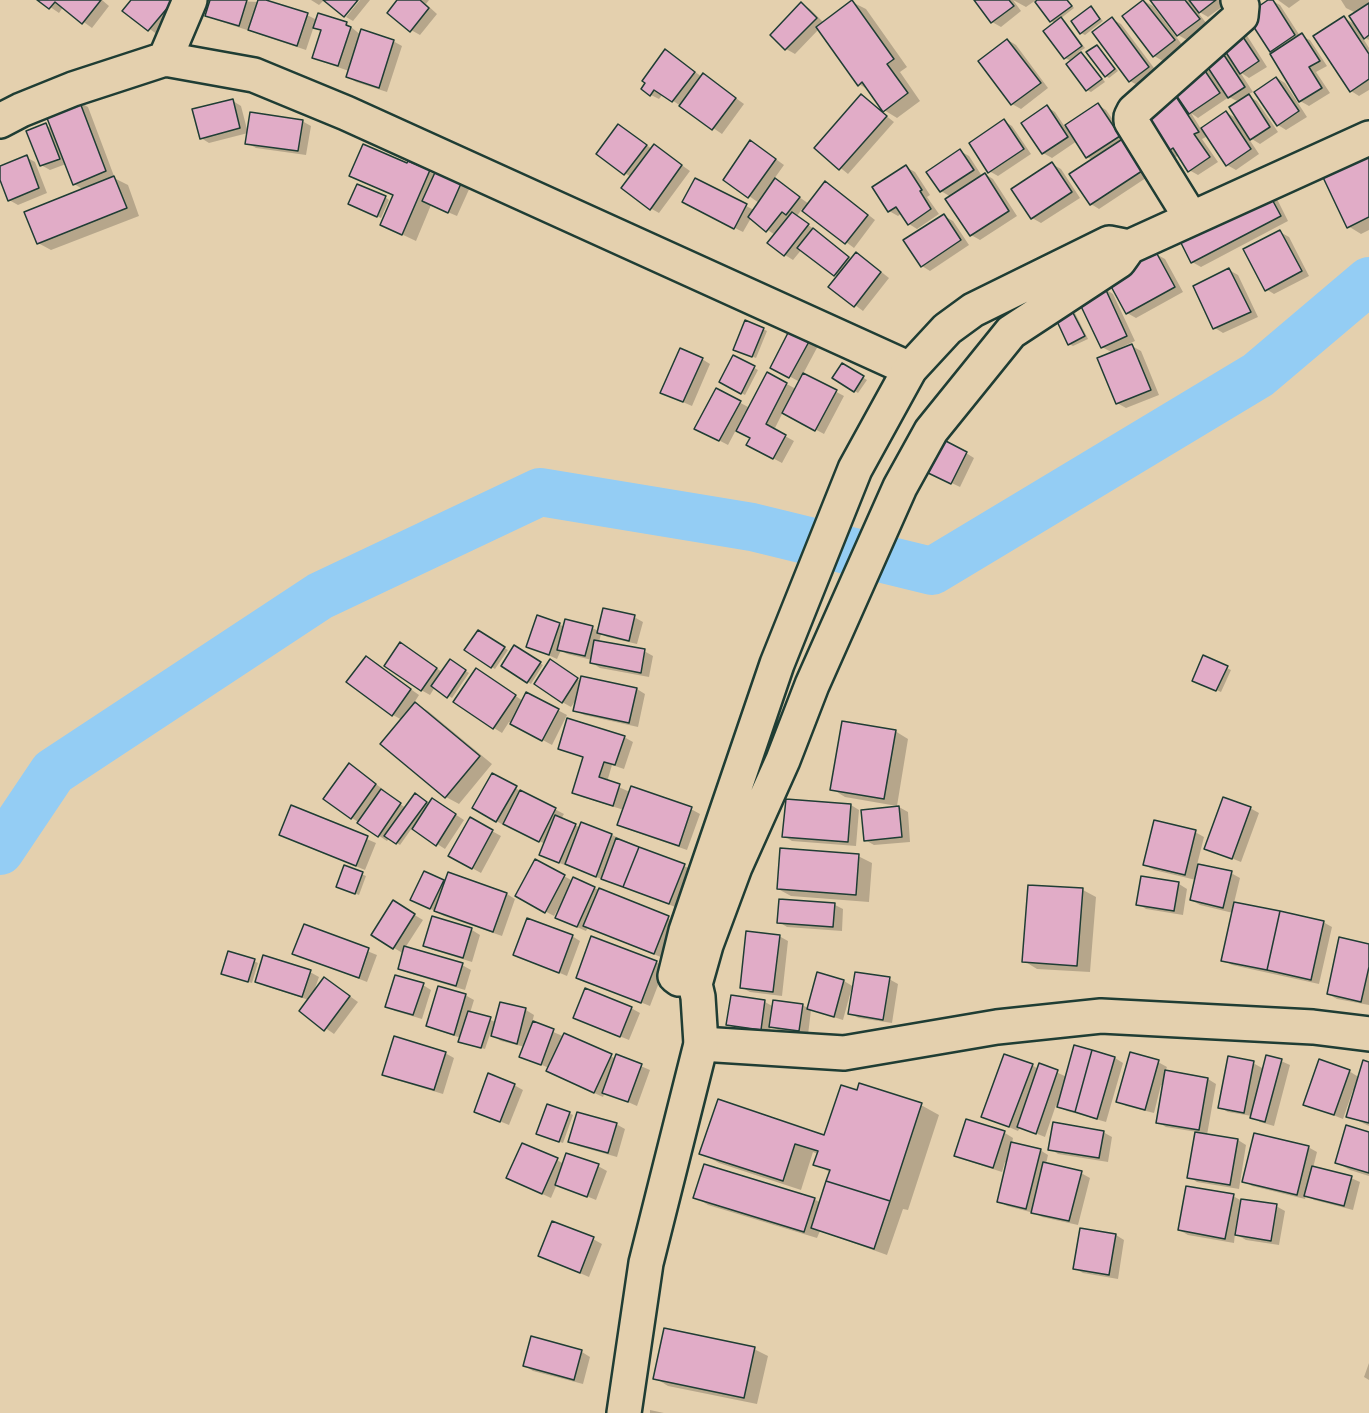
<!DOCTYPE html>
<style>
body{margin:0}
canvas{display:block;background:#e4d0ae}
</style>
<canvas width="1369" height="1413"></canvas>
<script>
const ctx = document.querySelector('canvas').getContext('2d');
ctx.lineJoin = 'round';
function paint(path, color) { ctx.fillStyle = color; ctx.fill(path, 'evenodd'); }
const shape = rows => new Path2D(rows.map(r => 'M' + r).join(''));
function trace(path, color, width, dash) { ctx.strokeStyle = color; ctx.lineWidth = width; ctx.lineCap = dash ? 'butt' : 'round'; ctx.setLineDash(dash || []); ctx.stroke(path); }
paint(shape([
 [40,0,102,0,109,6,92,28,63,7,59,13],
 [133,0,175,0,158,35,124,10],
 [212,0,259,2,261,0,307,15,317,20,346,23,361,35,393,41,402,46,387,92,356,82,348,77,349,71,323,62,314,57,322,31,314,26,306,50,258,34,248,28,247,30,216,20,207,15],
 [311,0,324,0,319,5],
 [360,0,370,0,353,21,346,17],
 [399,0,429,0,426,4,437,14,420,35,411,30],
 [975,0,1013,0,1021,11,1001,27,992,22],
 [1013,0,1068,0,1074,8,1060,19,1065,21,1085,48,1079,52,1085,56,1105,82,1091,92,1087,90,1071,61,1065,58,1056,23,1051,21,1036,0,1026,7],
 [1152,0,1229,0,1230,1,1208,17,1196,10,1207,24,1187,40,1178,35],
 [1271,0,1280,5,1300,36,1310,40,1327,66,1316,72,1330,93,1309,106,1300,101,1272,54,1275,53,1271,51],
 [1278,0,1300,0,1289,8],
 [1341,0,1369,0,1369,40,1361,35,1369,48,1369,90,1359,96,1351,91,1344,18,1356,25,1356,13,1346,8],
 [1144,1,1153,6,1183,46,1163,61,1154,56,1124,16],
 [852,2,866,9,907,67,900,72,920,101,897,118,884,110,870,91,859,84,819,29,795,54,786,49,772,35,802,4,810,9,824,23],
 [1091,8,1103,21,1085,35,1081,33],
 [1112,19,1121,24,1157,72,1139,86,1130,81],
 [1237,29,1246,34,1267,67,1249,78,1240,72,1253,92,1247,95,1257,101,1278,132,1260,144,1247,136,1259,154,1236,170,1227,165,1208,136,1202,139,1218,162,1198,175,1189,170,1179,155,1168,162,1173,94,1180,98,1202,67,1215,74,1218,48,1228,53],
 [1229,97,1239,102,1239,120,1226,112,1201,129,1191,113,1198,118],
 [1008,40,1016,45,1048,88,1021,109,1012,104],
 [1097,46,1118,71,1109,78,1106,76],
 [674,56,702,77,711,80,744,104,722,134,663,94,659,99,651,95,647,83],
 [1277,78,1285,83,1307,117,1286,130,1278,125],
 [861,96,894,122,848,174,816,148],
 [233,101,241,106,248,133,209,143,201,138],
 [79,102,88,107,114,176,112,177,128,185,139,216,51,250,38,243,84,190,74,184,66,164,50,170,41,165,46,125,52,129],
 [1098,105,1106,110,1152,174,1099,209,1091,204,1093,160,1087,157,1077,141,1052,158,1043,153,1047,107,1055,112,1065,127],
 [302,121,311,126,306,155,256,148,247,143],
 [1004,121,1012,126,1031,154,998,176,989,171],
 [627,131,652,149,662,151,690,171,659,213,650,208,631,177,625,173],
 [759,147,784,165,774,179,809,204,834,188,875,220,854,248,802,209,797,216,852,259,865,259,889,278,863,311,831,287,838,277,802,249,793,260,785,255,775,235,751,218,743,232,693,207,695,180,754,210,759,203,725,179],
 [1369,149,1369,230,1361,234,1348,226],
 [960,151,969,156,982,176,985,174,993,179,1017,216,980,240,971,235,951,197,941,191],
 [26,157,35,162,47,193,18,205,9,200,2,180,0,181,0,167],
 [409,163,436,175,471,185,457,216,431,205,416,241,382,225,394,196,351,176,408,165],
 [1052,164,1061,169,1080,198,1041,223,1032,218,1013,190],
 [906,167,915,172,930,195,927,197,939,214,917,229,909,224,902,213,898,216,889,211],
 [385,197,389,200,381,218,354,206],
 [1276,197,1288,221,1201,267,1192,262],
 [944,216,953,221,969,245,930,271,922,266],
 [1280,232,1289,237,1309,276,1274,294,1266,289],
 [1156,254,1165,259,1183,292,1136,318,1127,313],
 [1229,270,1238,275,1258,317,1223,333,1215,328,1195,287],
 [1105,289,1113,294,1135,341,1120,348,1121,350,1132,346,1141,351,1159,395,1126,408,1117,403,1113,353,1102,347],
 [1071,311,1075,313,1088,339,1073,346,1069,344],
 [763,329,767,331,756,358,738,351],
 [792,329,819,344,803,374,844,396,824,434,783,412,774,430,794,441,782,463,748,445,752,438,736,430,728,445,705,433,716,390,750,408,768,374,796,389,800,382,772,367],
 [734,357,758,370,745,395,721,382],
 [702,359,710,364,692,406,671,397],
 [843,365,867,380,858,393,834,378],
 [966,453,974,458,960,487,935,475],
 [634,617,643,622,637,644,607,637,601,634,599,642,644,651,653,656,649,677,600,668,592,663,592,660,567,654,561,650,557,659,528,646,559,624,564,627,592,628,599,631],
 [478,632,508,650,495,669,466,650],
 [515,647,543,665,531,684,503,666],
 [409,649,442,672,450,661,469,673,452,698,435,687,430,695,421,690],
 [1204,657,1231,670,1221,692,1197,682],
 [367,658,419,695,414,703,428,711,492,764,459,804,446,797,402,720,393,715],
 [485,675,523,701,527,694,567,715,552,745,509,722,502,733,494,728],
 [571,676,582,682,582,678,637,689,645,694,638,727,584,715,575,710,578,697,571,707,562,702],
 [895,731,908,739,897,806,845,797,832,789],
 [624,737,633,742,624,769,612,765,607,782,630,792,691,809,700,814,687,850,627,829,619,824,624,810,582,797,573,792,584,758,559,748],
 [357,770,384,790,382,792,406,808,419,797,430,805,441,805,464,820,445,849,412,828,400,845,389,838,387,841,352,818],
 [493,775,524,793,564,814,561,819,581,828,582,824,612,835,693,870,678,908,549,859,541,854,545,844,506,824,505,826,474,808],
 [851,805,859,810,856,846,792,841,784,836],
 [292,807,376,843,365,870,289,839],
 [899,807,908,812,910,842,874,845,865,840],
 [1250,808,1259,813,1241,862,1206,848],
 [470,819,501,836,481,873,450,856],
 [1195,832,1204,837,1197,865,1231,873,1240,878,1234,903,1323,922,1332,927,1319,984,1232,965,1223,960,1233,913,1200,905,1191,900,1196,880,1154,870,1145,865],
 [858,856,872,863,869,902,791,896,778,889],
 [536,861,573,881,600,890,677,922,663,958,588,927,586,931,565,922,560,910,558,909,554,916,517,896],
 [345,867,366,876,359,895,341,888],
 [425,873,446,883,449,874,507,894,515,899,502,936,444,916,412,899],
 [1143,877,1179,884,1187,889,1183,915,1146,909,1138,904],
 [1083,890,1096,897,1090,972,1037,969,1024,961],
 [393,902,423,920,405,948,462,965,471,970,465,990,408,973,400,968,404,954,373,935],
 [835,905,843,909,842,931,787,927,779,922],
 [433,918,472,930,480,935,472,962,433,950,425,945],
 [305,926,377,955,367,982,294,953],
 [572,936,580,941,567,976,515,954],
 [779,936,788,941,782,996,750,992,741,987],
 [1369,945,1369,1005,1337,999,1328,994],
 [254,961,258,963,252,983,226,975],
 [656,962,665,967,650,1006,578,977],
 [310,972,319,977,313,994,333,984,358,1002,334,1034,301,1011,309,1000,265,986,257,981],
 [818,974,844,981,854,987,889,979,898,984,892,1023,859,1018,850,1014,854,988,852,987,843,1020,811,1010,808,1035,780,1031,771,1026,769,1034,736,1029,727,1024,732,997,765,1002,774,1007,802,1005,808,1008],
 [423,985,431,990,422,1019,395,1011,386,1006],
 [465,995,474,1000,470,1013,496,1022,501,1003,526,1010,534,1015,532,1023,617,1059,617,1056,650,1070,637,1106,605,1092,603,1097,557,1076,549,1068,521,1056,525,1047,501,1041,490,1034,485,1049,464,1043,461,1038,436,1030,427,1026],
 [631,1008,640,1013,629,1040,575,1018],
 [445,1053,454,1058,443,1094,393,1079,384,1074],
 [1115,1058,1123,1063,1106,1122,1067,1111,1056,1105,1045,1137,1020,1127,1018,1131,983,1116,1032,1065,1038,1069,1040,1065,1067,1077],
 [1281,1061,1290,1065,1274,1126,1260,1122,1252,1116,1228,1112,1219,1107,1253,1063,1264,1069],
 [1158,1062,1167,1067,1165,1072,1208,1079,1216,1084,1207,1135,1238,1140,1246,1145,1239,1189,1197,1182,1189,1177,1197,1132,1166,1127,1157,1122,1164,1086,1161,1085,1154,1113,1126,1106,1118,1101],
 [1369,1064,1369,1126,1348,1116,1356,1091,1353,1090,1343,1119,1305,1104,1349,1071,1360,1078],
 [514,1085,523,1090,509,1125,475,1111],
 [921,1105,939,1115,908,1210,903,1209,887,1255,820,1231,817,1238,708,1205,695,1197,814,1199,821,1203,831,1173,815,1164,818,1154,813,1152,801,1190,719,1163,701,1153,825,1136],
 [569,1113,573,1115,563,1143,542,1136],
 [967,1121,1005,1133,1013,1138,1012,1143,1040,1150,1048,1155,1046,1164,1081,1173,1090,1178,1078,1225,1042,1217,1034,1213,1007,1206,998,1201,1008,1163,1005,1162,1002,1172,965,1160,956,1155],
 [616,1124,625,1129,617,1157,578,1146,570,1141],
 [1103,1132,1112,1137,1108,1162,1058,1154,1050,1149],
 [1369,1134,1369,1176,1350,1170,1337,1163],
 [1308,1147,1317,1152,1313,1168,1351,1178,1360,1182,1353,1210,1314,1200,1306,1195,1305,1199,1252,1186,1244,1181],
 [557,1160,564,1164,598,1166,607,1171,596,1200,557,1184,551,1198,516,1182],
 [1233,1196,1242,1201,1276,1206,1285,1211,1279,1245,1246,1240,1235,1234,1234,1243,1188,1235,1179,1230],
 [1116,1235,1124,1240,1118,1279,1083,1273,1074,1268],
 [593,1239,602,1244,589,1277,540,1256],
 [532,1338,582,1352,590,1357,583,1384,533,1371,525,1366],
 [754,1349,768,1356,757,1404,668,1386,655,1378],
 [1369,1363,1369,1380,1364,1377],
 [650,1410,664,1413,650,1413]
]), '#0003');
trace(shape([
 [0,851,53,772,320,596,540,492,752,527,932,571,1258,375,1369,281]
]), '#94cdf4', 48);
const building = shape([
 [37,0,101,0,82,24,55,2,49,9,37,0],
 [131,0,174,0,148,31,122,11,131,0],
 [210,0,247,0,239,26,205,16,210,0],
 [258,0,266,0,308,13,297,46,248,30,258,0],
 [323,0,358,0,344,17,323,0],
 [397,0,420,0,429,8,410,32,387,13,397,0],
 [852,0,894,59,887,64,908,93,883,112,862,82,858,86,816,27,852,0],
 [974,0,1009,0,1014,6,991,23,974,0],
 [1037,0,1067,0,1072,6,1050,22,1035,2,1037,0],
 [1143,0,1175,40,1153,57,1122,16,1143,0],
 [1150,0,1185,0,1200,19,1177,36,1150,0],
 [1189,0,1216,0,1199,13,1189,0],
 [1268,0,1273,0,1295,35,1270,52,1246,15,1268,0],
 [801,2,817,18,785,50,770,35,801,2],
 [1369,3,1369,35,1364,39,1349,16,1369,3],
 [1091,6,1100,19,1080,34,1071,21,1091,6],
 [318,13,347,22,346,25,351,27,338,66,312,58,321,30,313,28,318,13],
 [1344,16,1369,54,1369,79,1350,92,1313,36,1344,16],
 [1061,17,1082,46,1064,59,1043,31,1061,17],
 [1112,17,1149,67,1129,82,1092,32,1112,17],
 [1237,28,1259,61,1240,74,1218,40,1237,28],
 [361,29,394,40,379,88,346,77,361,29],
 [1302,33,1320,61,1309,67,1322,88,1299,102,1270,54,1302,33],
 [1007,39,1041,83,1011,105,978,61,1007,39],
 [1097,45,1115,69,1105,77,1086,52,1097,45],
 [1218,46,1245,87,1228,98,1201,57,1218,46],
 [665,49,695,72,672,102,654,90,650,96,641,89,645,83,642,81,665,49],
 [1081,52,1102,79,1086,91,1066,64,1081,52],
 [1201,65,1220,93,1189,114,1170,86,1201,65],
 [703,73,736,98,712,130,679,106,703,73],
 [1276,77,1299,111,1277,126,1254,92,1276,77],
 [1173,92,1199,132,1194,134,1210,157,1188,172,1173,148,1158,158,1132,119,1173,92],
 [861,94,887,116,839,170,814,148,861,94],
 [1249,94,1270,127,1250,140,1229,107,1249,94],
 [233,99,240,128,200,139,192,109,233,99],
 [79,100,106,171,73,185,45,113,79,100],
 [1098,103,1120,136,1086,158,1065,125,1098,103],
 [1047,105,1068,137,1042,154,1021,123,1047,105],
 [1226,111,1251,149,1226,166,1201,128,1226,111],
 [250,112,303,120,298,151,245,144,250,112],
 [1004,119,1024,149,988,173,969,143,1004,119],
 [46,123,60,159,40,166,26,131,46,123],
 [618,124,647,145,624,175,596,154,618,124],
 [1124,138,1145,169,1090,205,1069,174,1124,138],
 [750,140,776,159,748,198,723,180,750,140],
 [363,144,407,163,408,161,430,170,402,235,380,225,393,195,349,176,363,144],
 [654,144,682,165,650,210,621,188,654,144],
 [1369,148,1369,217,1347,228,1320,171,1369,148],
 [960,149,974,170,940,192,926,172,960,149],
 [27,155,39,188,8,201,0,180,0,166,27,155],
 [1052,162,1072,192,1031,219,1011,189,1052,162],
 [906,165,922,190,920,191,931,209,908,225,896,207,888,212,872,187,906,165],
 [437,168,463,179,448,213,422,201,437,168],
 [985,173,1009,211,970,236,945,199,985,173],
 [114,176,127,208,37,244,24,212,114,176],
 [695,178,747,204,734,229,682,202,695,178],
 [775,178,800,197,786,215,782,212,766,232,748,217,775,178],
 [825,181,868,215,845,244,802,211,825,181],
 [357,184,386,196,377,217,348,204,357,184],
 [1267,190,1281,216,1191,263,1178,237,1267,190],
 [792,212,809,224,784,256,767,243,792,212],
 [944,214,961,240,921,267,903,240,944,214],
 [813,228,849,257,834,276,797,248,813,228],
 [1280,230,1302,271,1265,291,1243,249,1280,230],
 [856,252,881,272,854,307,828,287,856,252],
 [1156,252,1175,287,1126,314,1107,279,1156,252],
 [1229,268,1251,312,1213,329,1193,286,1229,268],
 [1105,288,1127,336,1101,348,1078,300,1105,288],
 [1071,309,1085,336,1068,345,1055,317,1071,309],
 [745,320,764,328,752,357,733,350,745,320],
 [791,327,811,338,789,378,770,368,791,327],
 [1132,344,1151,390,1116,404,1097,358,1132,344],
 [680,348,703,358,683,402,660,393,680,348],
 [733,355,755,366,741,394,719,382,733,355],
 [842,363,864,376,854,392,832,378,842,363],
 [767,372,787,383,766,424,786,435,773,459,746,445,750,438,736,431,767,372],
 [803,373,837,390,815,431,782,413,803,373],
 [716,388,741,401,719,441,694,429,716,388],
 [940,438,967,452,951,484,924,471,940,438],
 [603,608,635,615,629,641,597,633,603,608],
 [537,615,560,623,549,655,526,647,537,615],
 [565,619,593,626,585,656,557,650,565,619],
 [478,630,505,647,491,668,464,650,478,630],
 [594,640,645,649,641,673,590,663,594,640],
 [400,642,437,668,421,691,384,666,400,642],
 [514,645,541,662,527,683,501,666,514,645],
 [1203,655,1228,666,1216,691,1192,681,1203,655],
 [366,656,411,689,392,716,346,682,366,656],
 [450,659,466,670,447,698,431,686,450,659],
 [550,659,578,678,562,703,534,684,550,659],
 [476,668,516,695,493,729,453,702,476,668],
 [581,676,637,688,629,723,573,711,581,676],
 [526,692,559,709,542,741,510,724,526,692],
 [415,702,480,756,445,798,380,744,415,702],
 [567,718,625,736,615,765,604,762,599,777,620,784,613,806,572,793,583,757,558,749,567,718],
 [842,721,896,730,884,799,830,790,842,721],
 [349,763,376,784,351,819,323,799,349,763],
 [492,773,517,786,496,822,472,808,492,773],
 [631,786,692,807,679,846,617,825,631,786],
 [381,789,401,803,378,837,357,823,381,789],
 [520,790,556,808,539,842,503,824,520,790],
 [415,793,427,802,396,844,384,836,415,793],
 [1223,797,1251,807,1232,859,1204,849,1223,797],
 [432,798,456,814,436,846,412,829,432,798],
 [786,799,851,804,848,842,782,837,786,799],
 [291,805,368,836,356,866,279,835,291,805],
 [899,806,902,837,864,841,861,810,899,806],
 [555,815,576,824,559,863,539,855,555,815],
 [470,817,493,830,472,869,448,856,470,817],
 [1154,820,1196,830,1185,875,1143,865,1154,820],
 [581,822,612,834,596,877,565,864,581,822],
 [616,838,639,847,623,887,601,879,616,838],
 [639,847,685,864,669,904,623,887,639,847],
 [780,848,859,854,856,895,777,889,780,848],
 [535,859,565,875,545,913,515,896,535,859],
 [1198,864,1232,871,1223,908,1190,900,1198,864],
 [344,865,363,872,355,894,336,887,344,865],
 [424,871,444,880,430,909,410,900,424,871],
 [448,872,507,893,493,932,434,911,448,872],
 [1141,876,1179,882,1174,911,1136,905,1141,876],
 [573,877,595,887,577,927,555,918,573,877],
 [1028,885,1083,888,1077,966,1022,962,1028,885],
 [599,888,669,916,654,954,583,926,599,888],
 [779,899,835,903,833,927,777,923,779,899],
 [393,900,415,914,393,949,371,935,393,900],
 [1234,902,1280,911,1267,970,1221,961,1234,902],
 [1280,911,1324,921,1311,980,1267,970,1280,911],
 [432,916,472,928,463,958,423,946,432,916],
 [527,918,573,935,559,973,513,955,527,918],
 [304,924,369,948,359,978,292,954,304,924],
 [746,931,780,935,773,992,740,988,746,931],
 [591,936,657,961,641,1003,576,978,591,936],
 [1339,937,1369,944,1369,967,1361,1002,1327,994,1339,937],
 [404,946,463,963,456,986,398,969,404,946],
 [228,951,255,959,248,982,221,974,228,951],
 [263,955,311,970,302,997,255,982,263,955],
 [817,972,844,980,834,1017,807,1009,817,972],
 [855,972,890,977,883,1020,848,1014,855,972],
 [395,975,424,983,413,1015,385,1007,395,975],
 [324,977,350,996,324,1031,299,1011,324,977],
 [438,986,466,994,454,1035,426,1026,438,986],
 [585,988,632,1007,620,1037,573,1018,585,988],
 [731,995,765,1000,761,1030,726,1025,731,995],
 [773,1000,803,1004,799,1031,769,1027,773,1000],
 [500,1002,526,1008,517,1044,491,1036,500,1002],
 [468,1011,491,1017,481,1048,458,1042,468,1011],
 [533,1021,554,1029,541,1065,519,1057,533,1021],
 [564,1033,612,1054,594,1093,546,1071,564,1033],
 [394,1036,446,1052,434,1090,382,1075,394,1036],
 [1074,1045,1092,1050,1075,1112,1057,1107,1074,1045],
 [1092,1050,1115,1057,1097,1119,1075,1112,1092,1050],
 [1130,1052,1159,1060,1145,1110,1116,1102,1130,1052],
 [616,1054,642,1064,628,1102,602,1093,616,1054],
 [1004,1054,1033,1064,1009,1127,981,1117,1004,1054],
 [1266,1055,1282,1059,1265,1122,1250,1118,1266,1055],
 [1228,1056,1254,1061,1244,1113,1218,1108,1228,1056],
 [1319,1059,1350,1070,1334,1115,1303,1105,1319,1059],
 [1363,1060,1369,1062,1369,1123,1346,1117,1363,1060],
 [1039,1063,1058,1070,1036,1134,1017,1127,1039,1063],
 [1165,1070,1208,1078,1199,1130,1156,1123,1165,1070],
 [488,1073,515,1084,500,1122,474,1112,488,1073],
 [859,1083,922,1103,890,1201,826,1181,830,1170,813,1165,818,1151,795,1144,783,1181,699,1154,718,1099,824,1135,841,1085,857,1090,859,1083],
 [547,1104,570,1112,559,1142,536,1134,547,1104],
 [577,1112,617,1123,608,1153,568,1142,577,1112],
 [966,1119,1005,1131,993,1168,954,1156,966,1119],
 [1053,1122,1104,1131,1099,1158,1048,1150,1053,1122],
 [1346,1125,1369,1132,1369,1173,1335,1163,1346,1125],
 [1195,1132,1238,1139,1230,1185,1187,1178,1195,1132],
 [1254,1133,1309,1146,1297,1195,1242,1182,1254,1133],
 [1011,1142,1041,1149,1026,1209,997,1202,1011,1142],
 [522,1143,558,1158,542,1194,506,1178,522,1143],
 [566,1153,599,1164,587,1197,555,1185,566,1153],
 [1043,1162,1082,1171,1069,1221,1031,1213,1043,1162],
 [704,1164,815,1198,804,1232,693,1198,704,1164],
 [1312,1166,1352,1176,1344,1206,1304,1196,1312,1166],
 [826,1181,890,1201,874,1249,811,1228,826,1181],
 [1186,1186,1234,1194,1225,1239,1178,1230,1186,1186],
 [1241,1199,1277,1204,1271,1241,1235,1235,1241,1199],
 [552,1221,594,1237,580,1273,538,1256,552,1221],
 [1080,1228,1116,1234,1109,1275,1073,1269,1080,1228],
 [664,1328,755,1347,744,1398,653,1379,664,1328],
 [531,1336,582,1350,574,1380,523,1366,531,1336]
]);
paint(building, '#e1acc7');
trace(building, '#1f3d34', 1.5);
const minor = shape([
 [165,59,190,0],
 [0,121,21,110,73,89,165,59,254,75,346,113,910,369],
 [1191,218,1131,121,1131,117,1134,111,1241,16,1242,6,1238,0],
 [701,1044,844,1053,997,1027,1101,1016,1313,1027,1369,1034]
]);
const highway = shape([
 [679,979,675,976,686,931,777,664,855,469,910,369,947,329,973,310,1109,243,1129,247],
 [624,1413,646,1263,701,1044,698,997,695,984,706,945,735,867,783,760,812,685,900,487,931,431,1011,332,1119,261,1129,247,1369,138]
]);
trace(minor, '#1f3d34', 38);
trace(highway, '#1f3d34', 38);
trace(minor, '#e4d0ae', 33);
trace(highway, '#e4d0ae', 33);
</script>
